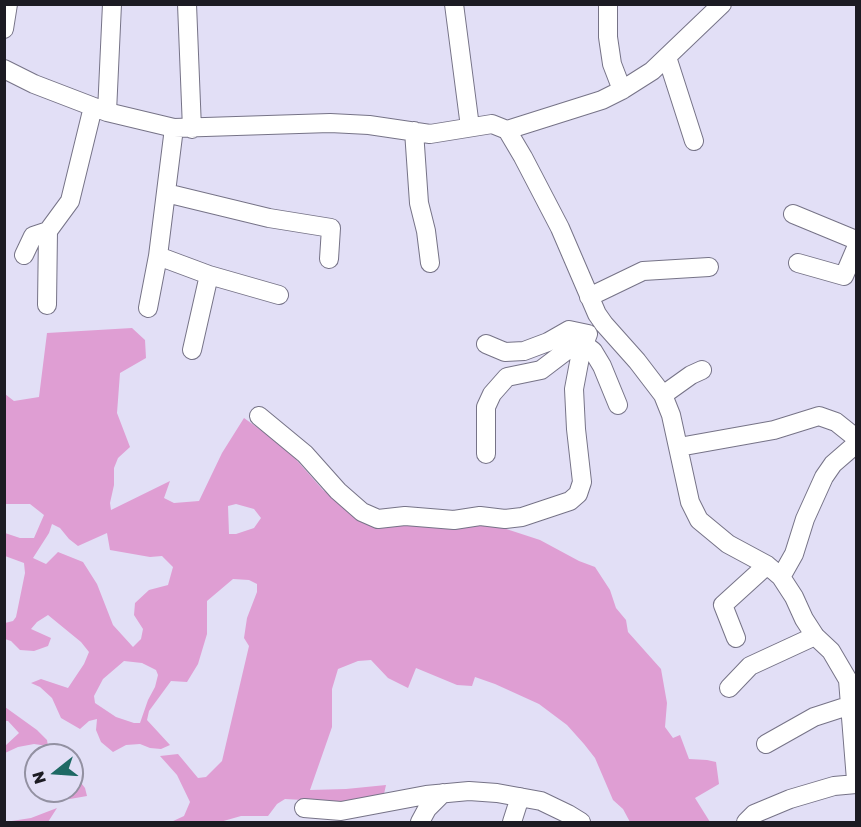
<!DOCTYPE html>
<style>
body{margin:0}
#map{position:relative;width:861px;height:827px;overflow:hidden;background:#e2dff6;font-family:"Golos Text",sans-serif}
canvas{display:block}
.frame{position:absolute;inset:0;border:6px solid #1c1b23;pointer-events:none}
.north{position:absolute;left:24px;top:743px;width:60px;height:60px;box-sizing:border-box;background:#e2dff6;border:2px solid #9391a2;border-radius:50%;rotate:253deg;font-size:16px;font-weight:700;line-height:24px;text-align:center;color:#1c1b23}
.north::after{content:'';display:block;margin:auto;width:21px;height:27px;background:#1e6964;clip-path:polygon(50% 0,100% 100%,50% 72%,0 100%)}
</style>
<div id="map">
<canvas width="861" height="827"></canvas>
<div class="frame"></div>
<div class="north">N</div>
</div>
<script>
const ctx = document.querySelector('canvas').getContext('2d');
ctx.lineJoin = 'round';
function paint(path, color) { ctx.fillStyle = color; ctx.fill(path, 'evenodd'); }
const shape = rows => new Path2D(rows.map(r => 'M' + r).join(''));
function trace(path, color, width, dash) { ctx.strokeStyle = color; ctx.lineWidth = width; ctx.lineCap = dash ? 'butt' : 'round'; ctx.setLineDash(dash || []); ctx.stroke(path); }
paint(shape([
 [132,328,145,340,146,358,120,373,117,413,130,447,118,458,114,468,114,485,110,503,111,510,170,481,164,498,174,503,199,501,222,453,244,418,286,448,323,490,365,520,453,526,494,525,540,540,579,561,595,567,610,590,616,608,626,620,628,632,661,669,667,703,665,727,673,738,680,735,689,759,707,760,716,762,719,784,695,798,710,822,630,822,623,809,613,800,595,758,584,744,567,725,539,704,495,684,475,677,472,686,457,685,416,668,408,688,388,678,371,660,358,661,338,669,332,689,332,727,310,790,346,789,386,785,384,794,338,802,285,799,277,804,268,816,241,816,220,822,171,822,184,816,190,802,177,775,160,756,178,754,198,778,206,777,222,761,249,646,244,638,247,618,257,592,257,584,249,580,233,579,207,601,207,634,198,664,187,682,171,681,149,711,147,720,170,745,161,749,150,748,140,744,126,745,113,752,101,742,96,730,97,719,89,721,80,729,61,718,52,698,40,687,31,683,41,679,68,688,84,664,89,652,81,642,48,615,37,622,31,629,51,638,48,646,34,651,20,650,11,641,5,639,5,623,13,621,16,617,25,573,24,563,5,556,5,533,20,538,34,538,44,515,30,504,5,504,5,394,14,401,39,397,47,333],
 [236,504,254,509,261,518,254,528,236,534,229,534,228,506],
 [52,524,60,528,69,539,78,546,107,533,110,550,150,557,162,556,173,567,168,585,149,590,135,603,134,615,143,629,141,639,133,647,113,625,97,584,83,562,58,552,46,564,33,558,49,533],
 [124,661,142,663,156,670,158,675,155,687,148,700,140,723,134,723,116,717,95,703,94,696,103,679],
 [5,707,37,730,47,740,48,746,34,744,18,747,5,753,5,746,19,733,8,721,5,721],
 [72,771,85,788,87,796,70,799,45,791,72,791],
 [57,808,48,822,5,822,31,818]
]), '#df9ed3');
const minor = shape([
 [187,4,192,129],
 [454,4,470,127],
 [608,4,608,37,612,64,622,90],
 [4,29,8,4],
 [667,57,694,141],
 [4,69,34,84,107,112,174,128,330,123,369,125,430,134,492,124,507,130,523,157,560,228,597,314,604,324,637,361,663,395,671,415,690,502,699,520,728,544,767,565,781,577,794,597,804,619,815,636,831,651,848,680,856,780],
 [107,112,112,4],
 [507,130,602,100,622,90,652,71,722,4],
 [414,131,419,203,426,231,430,263],
 [166,193,269,218,331,228,329,259],
 [793,214,856,240],
 [24,255,33,236,48,231],
 [158,256,209,275,279,295],
 [798,263,844,276,856,248],
 [589,297,643,271,709,267],
 [47,305,48,231,70,201,93,107],
 [148,308,158,256,174,128],
 [584,344,593,351,602,366,618,405],
 [192,350,209,275],
 [663,395,691,375,702,370],
 [259,416,305,454,338,491,362,512,378,519,405,516,454,520,480,516,505,519,522,517,570,501,578,494,582,482,576,429,574,389,581,352,588,334,569,330,548,342,524,351,505,352,486,344],
 [679,447,774,430,819,416,836,422,856,438],
 [486,454,486,407,492,394,507,377,541,370,587,335],
 [781,577,794,554,805,519,824,477,833,464,856,444],
 [736,638,723,605,767,565],
 [729,688,750,666,815,636],
 [766,744,814,717,851,705],
 [304,808,341,811,426,795,469,791,497,793,541,801,568,814,581,822],
 [420,822,427,809,443,793],
 [512,822,520,797],
 [746,822,754,814,790,799,834,786,856,784]
]);
trace(minor, '#767387', 20);
trace(minor, '#fff', 18);
</script>
